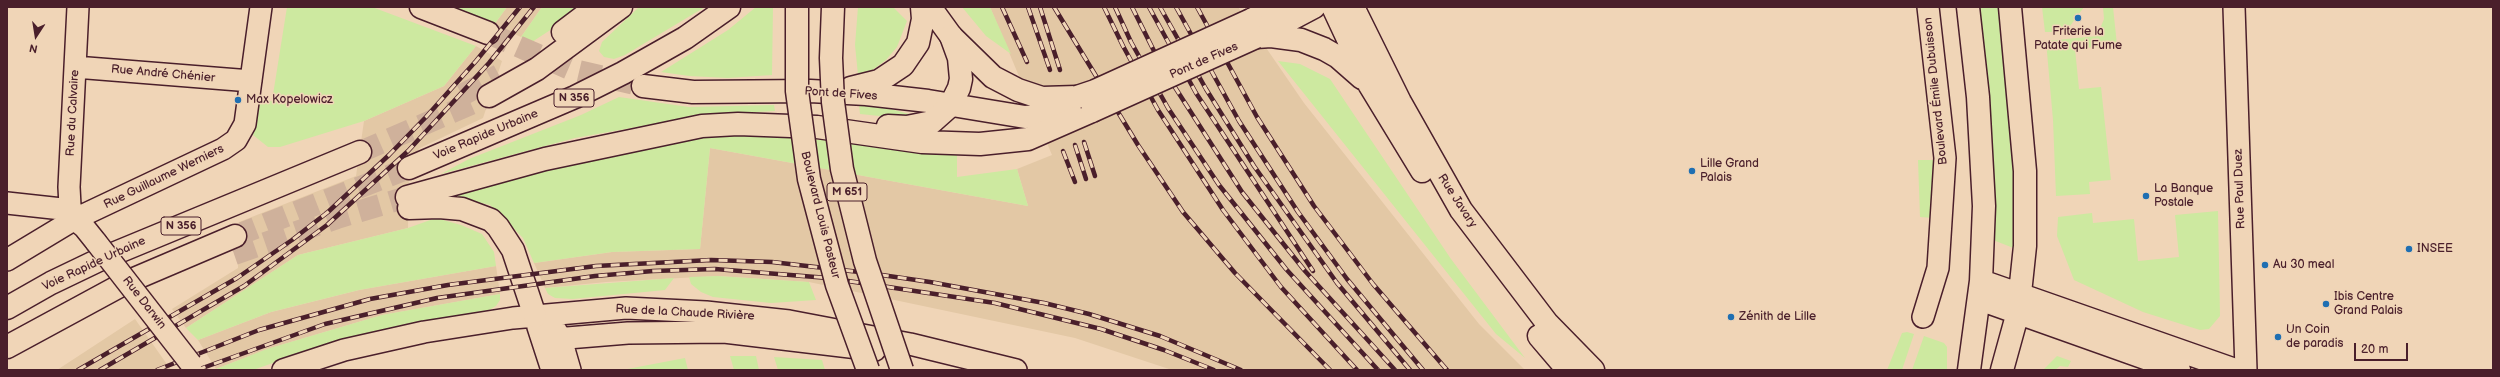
<!DOCTYPE html>
<meta charset="utf-8">
<style>
body{margin:0}
#map{position:relative;width:2500px;height:377px;overflow:hidden;background:#f0d5b7;font-family:"Balsamiq Sans",sans-serif}
canvas{display:block}
.frame{position:absolute;inset:0;border:8px solid #4a1f2b;pointer-events:none}
.north{position:absolute;left:16px;top:16px;width:40px;height:40px;-webkit-text-stroke:3px #f0d5b7;paint-order:stroke;rotate:192deg;font-size:11px;font-weight:700;line-height:16px;text-align:center;color:#4a1f2b}
.north::after{content:'';display:block;margin:auto;width:14px;height:18px;background:#4a1f2b;clip-path:polygon(50% 0,100% 100%,50% 72%,0 100%)}
.scale{position:absolute;left:2354px;top:343px;width:54px;height:18px;box-sizing:border-box;border:2px solid #4a1f2b;border-top:0;padding-left:5px;font-size:12px;line-height:14px;white-space:nowrap;color:#4a1f2b;-webkit-text-stroke:3px #f0d5b7;paint-order:stroke}
</style>
<div id="map">
<canvas width="2500" height="377"></canvas>
<div class="frame"></div>
<div class="north">N</div>
<div class="scale">20 m</div>
</div>
<script>
const ctx = document.querySelector('canvas').getContext('2d');
ctx.lineJoin = 'round';
function paint(path, color) { ctx.fillStyle = color; ctx.fill(path, 'evenodd'); }
const shape = rows => new Path2D(rows.map(r => 'M' + r).join(''));
function trace(path, color, width, dash) { ctx.strokeStyle = color; ctx.lineWidth = width; ctx.lineCap = dash ? 'butt' : 'round'; ctx.setLineDash(dash || []); ctx.stroke(path); }
function write(font, color, halo, rows, align = 'center') {
  ctx.font = font + ' "Balsamiq Sans",sans-serif'; ctx.lineWidth = 3; ctx.setLineDash([]); ctx.textBaseline = 'middle'; ctx.strokeStyle = halo; ctx.fillStyle = color; for (const [text, x, y, turn = 0] of rows) {
    ctx.save(); ctx.translate(x, y); ctx.rotate((+turn || 0) * Math.PI / 180); ctx.textAlign = isNaN(turn) ? turn : align; if (halo) ctx.strokeText(text, 0, 0); ctx.fillText(text, 0, 0); ctx.restore();
  }
}
paint(shape([
 [507,7,542,7,521,37,494,25],
 [990,7,1238,7,1304,103,1479,324,1525,370,1172,370,1075,338,809,282,718,276,606,282,545,288,534,263,612,252,700,249,710,148,1028,206,1017,169,1052,155],
 [476,46,502,61,483,118,420,148,409,160,408,228,298,255,186,328,172,309,238,268,239,222,356,176,364,121,444,86],
 [496,266,500,294,382,315,267,349,216,369,198,340,271,312,359,290],
 [135,319,171,370,57,370]
]), '#e3c8a5');
paint(shape([
 [287,7,372,7,476,46,444,86,364,121,280,147,268,147,253,135,258,100,272,101],
 [450,7,507,7,494,25],
 [542,7,579,7,558,25,532,42,521,37],
 [639,7,705,7,625,55,614,59,604,57,599,51,602,42],
 [756,7,773,7,772,75,728,78,689,76,661,72,728,30],
 [858,7,893,7,907,21,897,47,886,60,871,71,858,75,855,45],
 [962,7,990,7,1011,54,986,36],
 [1977,7,2002,7,2014,138,2016,249,1993,240],
 [2042,7,2084,7,2070,26,2059,32,2045,32],
 [2103,7,2113,7,2117,45,2075,49,2079,89,2101,87,2111,180,2089,182,2090,194,2056,196,2053,120,2046,41,2097,36,2104,19],
 [1278,61,1300,64,1330,79,1451,259,1525,358,1496,334],
 [619,97,689,107,774,105,775,111,704,115,575,138,441,174,469,159,581,115],
 [859,105,883,107,917,116,889,117,860,114],
 [723,134,777,135,957,155,957,177,1017,169,1028,206,710,148,700,249,612,252,534,263,523,238,490,205,442,194,574,163,690,138],
 [1918,160,1937,160,1934,218,1920,217],
 [2218,211,2220,316,2209,329,2200,330,2143,312,2074,280,2057,236,2058,217,2092,213,2093,223,2134,219,2138,261,2179,257,2175,215],
 [436,218,461,225,482,234,494,252,496,266,359,290,271,312,198,340,186,328,298,255,408,228],
 [718,276,809,282,816,300,771,303,713,297,701,292,691,284,689,277],
 [674,278,665,290,573,299,555,298,548,294,545,288],
 [500,294,500,300,496,306,489,310,406,324,327,344,253,370,216,369,267,349,382,315],
 [1907,332,1914,334,1902,370,1887,370,1902,333],
 [1924,336,1944,343,1947,347,1947,370,1912,370],
 [730,356,756,356,759,370,734,370],
 [2057,356,2071,361,2068,367,2060,366,2055,370,2043,370],
 [774,357,822,360,825,370,778,370],
 [685,358,688,370,622,370]
]), '#cde9a0');
trace(shape([
 [488,33,570,69,643,86]
]), '#cfb19b', 22, [22, 11]);
trace(shape([
 [462,95,499,75],
 [360,152,489,96],
 [235,236,409,168],
 [234,254,337,218,407,197]
]), '#cfb19b', 22, [22, 11]);
const minor = shape([
 [2234,7,2246,370],
 [75,67,251,81],
 [7,203,62,209,84,227,96,242],
 [75,219,70,206,69,187,78,7],
 [7,260,75,219,223,149,236,140,245,124,261,7],
 [1923,317,1938,268,1945,158,1928,7],
 [538,327,552,370],
 [554,327,561,339,570,370],
 [543,340,628,333,724,332,875,350],
 [283,370,344,350,424,332,513,318,626,308,706,312,789,321,910,344,1016,370]
]);
const major = shape([
 [421,7,488,33],
 [930,7,951,36,993,77,1018,90,1042,98,1077,97],
 [1333,7,1369,84,1422,171],
 [1353,7,1400,102,1461,210,1547,323,1593,370],
 [1968,7,1978,97,1984,206,1981,281,1969,370],
 [1251,20,1278,7],
 [1261,35,1314,7],
 [1256,37,1271,36,1301,40,1324,49,1338,57,1362,78],
 [643,86,693,92,810,91,866,94,928,101,1025,117,1081,113],
 [851,88,879,81,903,65,918,43,923,19,922,7],
 [1981,281,2235,370],
 [1979,299,2179,370],
 [1539,336,1568,370],
 [2002,370,2018,312,2025,246,2025,171,2010,7]
]);
const highway = shape([
 [563,32,596,7],
 [489,96,537,69,621,7],
 [888,126,907,127,932,122,950,106,959,88,961,79,959,58,951,36],
 [409,168,575,97,623,73,685,38,729,7],
 [407,197,545,159,702,126,738,124,817,127,922,142,980,144,1028,139,1092,111],
 [409,208,439,207,462,209,491,220,498,227,513,250,535,316],
 [7,308,51,283,101,259,360,152],
 [7,347,127,282,235,236]
]);
trace(minor, '#4a1f2b', 24);
trace(major, '#4a1f2b', 25);
trace(highway, '#4a1f2b', 25);
trace(minor, '#f0d5b7', 21);
trace(major, '#f0d5b7', 22);
trace(highway, '#f0d5b7', 22);
const rail = shape([
 [1002,7,1027,62],
 [1028,7,1050,70],
 [1040,7,1060,70],
 [1054,7,1138,145,1183,212,1235,273,1330,370],
 [1104,7,1123,46,1158,110,1223,210,1281,287,1357,370],
 [1115,7,1131,42,1168,108,1219,185,1286,269,1378,370],
 [1132,7,1162,67,1242,192,1305,271,1395,370],
 [1149,7,1196,93,1313,271],
 [1160,7,1206,89,1254,166,1337,283,1410,370],
 [1176,7,1239,121,1298,212,1347,279,1423,370],
 [1197,7,1257,117,1314,206,1373,284,1447,370],
 [1084,142,1095,176],
 [1075,145,1086,179],
 [1063,151,1075,182],
 [78,370,237,278,292,240,328,212,389,155,426,117,476,61,520,7],
 [100,370,244,286,327,225,408,151,489,63,534,7],
 [157,370,259,330,370,299,448,285,596,266,711,260,772,262,868,273,930,282,1044,303,1089,314,1160,336,1241,370],
 [197,370,325,324,437,298,595,276,653,271,715,269,828,278,995,303,1101,329,1164,350,1214,370]
]);
trace(rail, '#4a1f2b', 4.5);
trace(rail, '#f0d5b7', 3, [9]);
const minorBridge = shape([
 [96,242,191,364]
]);
const majorBridge = shape([
 [1077,97,1095,91,1251,20],
 [1092,111,1256,37]
]);
const highwayBridge = shape([
 [797,7,797,91,809,179,837,285,868,370],
 [833,7,831,58,833,102,842,169,865,261,902,370]
]);
trace(minorBridge, '#4a1f2b', 24, []);
trace(majorBridge, '#4a1f2b', 25, []);
trace(highwayBridge, '#4a1f2b', 25, []);
trace(minorBridge, '#f0d5b7', 21);
trace(majorBridge, '#f0d5b7', 22);
trace(highwayBridge, '#f0d5b7', 22);
for (const [x, y, r, color] of [
 [2078,18,4,"#1f6fb2"],
 [238,100,4,"#1f6fb2"],
 [1692,171,4,"#1f6fb2"],
 [2146,196,4,"#1f6fb2"],
 [2409,249,4,"#1f6fb2"],
 [2265,265,4,"#1f6fb2"],
 [2326,304,4,"#1f6fb2"],
 [1731,317,4,"#1f6fb2"],
 [2278,337,4,"#1f6fb2"]
]) { const dot = new Path2D(); dot.arc(x, y, r, 0, 2 * Math.PI); ctx.fillStyle = color; ctx.fill(dot); trace(dot, '#f0d5b7', 1.5); }
for (const [x, y, w] of [
 [574,98,40],
 [847,192,40],
 [181,226,40]
]) { const box = new Path2D(); box.roundRect(x - w / 2, y - 9, w, 18, 3); ctx.fillStyle = '#f0d5b7'; ctx.fill(box); trace(box, '#4a1f2b', 1); }
write('bold 11px', '#4a1f2b', null, [
 ["N 356",574,98],
 ["M 651",847,192],
 ["N 356",181,226]
]);
write('12px', '#4a1f2b', '#f0d5b7', [
 ["Friterie la",2078,32,"center"],
 ["Patate qui Fume",2078,46,"center"],
 ["Max Kopelowicz",246,100],
 ["Lille Grand",1700,164],
 ["Palais",1700,178],
 ["La Banque",2154,189],
 ["Postale",2154,203],
 ["INSEE",2417,249],
 ["Au 30 meal",2273,265],
 ["Ibis Centre",2334,297],
 ["Grand Palais",2334,311],
 ["Zénith de Lille",1739,317],
 ["Un Coin",2286,330],
 ["de paradis",2286,344]
], 'left');
write('12px', '#4a1f2b', '#f0d5b7', [
 ["Pont de Fives",1204,61,-24],
 ["Rue André Chénier",163,74,5],
 ["Boulevard Émile Dubuisson",1936,91,-96],
 ["Pont de Fives",841,94,4],
 ["Rue du Calvaire",73,113,-87],
 ["Voie Rapide Urbaine",486,135,-23],
 ["Rue Guillaume Werniers",164,177,-26],
 ["Rue Paul Duez",2240,189,-92],
 ["Rue Javary",1457,201,57],
 ["Boulevard Louis Pasteur",820,215,76],
 ["Voie Rapide Urbaine",94,264,-25],
 ["Rue Darwin",144,303,52],
 ["Rue de la Chaude Rivière",685,313,3]
]);
</script>
